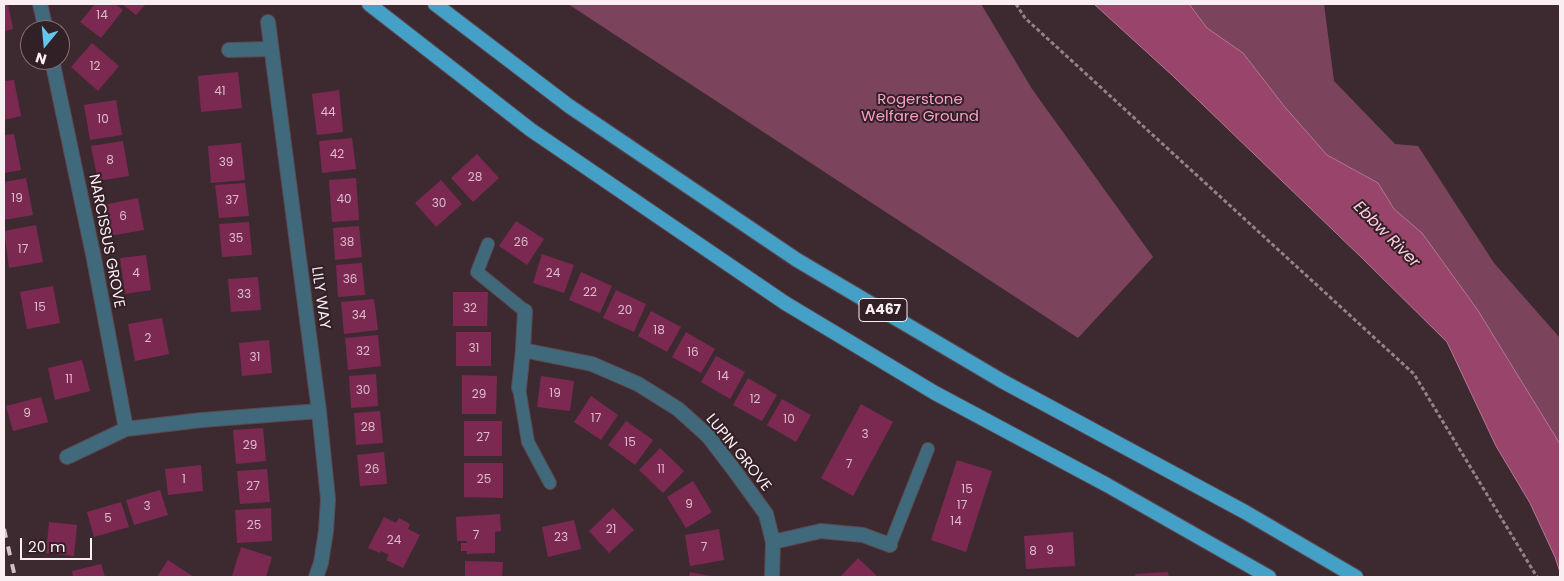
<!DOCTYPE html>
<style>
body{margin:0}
#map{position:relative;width:1564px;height:581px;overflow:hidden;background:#3d2a31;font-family:Poppins,sans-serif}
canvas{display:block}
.frame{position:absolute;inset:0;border:5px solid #fbeef3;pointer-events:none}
.north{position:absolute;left:20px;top:20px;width:50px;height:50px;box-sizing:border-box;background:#322027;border:1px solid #827279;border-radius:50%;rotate:197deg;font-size:14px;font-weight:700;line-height:20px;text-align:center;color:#fbeef3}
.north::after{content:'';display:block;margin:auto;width:18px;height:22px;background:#66c4ef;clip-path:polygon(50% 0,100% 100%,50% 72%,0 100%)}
.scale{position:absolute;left:20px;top:538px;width:72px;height:22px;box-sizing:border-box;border:2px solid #fbeef3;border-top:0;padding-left:6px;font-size:15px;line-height:18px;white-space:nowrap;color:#fbeef3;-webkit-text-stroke:4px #322027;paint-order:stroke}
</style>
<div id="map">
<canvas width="1564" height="581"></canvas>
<div class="frame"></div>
<div class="north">N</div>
<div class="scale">20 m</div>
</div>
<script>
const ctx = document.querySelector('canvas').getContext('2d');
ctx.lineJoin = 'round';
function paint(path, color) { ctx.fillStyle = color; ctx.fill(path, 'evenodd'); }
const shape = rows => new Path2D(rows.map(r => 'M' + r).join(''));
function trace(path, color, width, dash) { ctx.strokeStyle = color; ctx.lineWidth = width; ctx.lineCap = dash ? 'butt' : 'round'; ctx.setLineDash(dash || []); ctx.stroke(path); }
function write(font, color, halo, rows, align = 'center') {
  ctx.font = font + ' Poppins,sans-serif'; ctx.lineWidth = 4; ctx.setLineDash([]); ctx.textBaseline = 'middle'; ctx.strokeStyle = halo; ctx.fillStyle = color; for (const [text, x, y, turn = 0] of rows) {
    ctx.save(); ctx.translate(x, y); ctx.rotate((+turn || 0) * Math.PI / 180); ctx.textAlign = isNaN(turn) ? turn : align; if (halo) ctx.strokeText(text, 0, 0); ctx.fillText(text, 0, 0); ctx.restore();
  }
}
paint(shape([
 [568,4,981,4,1032,89,1153,257,1078,338],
 [1189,4,1324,4,1334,81,1395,144,1418,146,1494,263,1560,338,1560,444,1477,309,1422,233,1394,209,1378,183,1327,155,1284,106,1243,53,1207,28]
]), '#7c445c');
const water = shape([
 [1094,4,1189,4,1207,28,1243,53,1284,106,1327,155,1378,183,1394,209,1422,233,1477,309,1560,444,1560,572,1555,557,1530,503,1496,446,1447,342,1362,258,1173,76,1094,4]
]);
paint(water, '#99446b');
trace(water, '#b67794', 1);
paint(shape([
 [4,4,8,4,13,29,4,31],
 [95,4,115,4,123,10,101,38,80,22],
 [122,4,146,4,136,15],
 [92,43,119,66,98,91,71,67],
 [238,72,242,108,201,112,198,76],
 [14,80,21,116,4,120,4,81],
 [339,90,343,132,317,135,312,94],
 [116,100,122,135,90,140,84,105],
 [14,134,21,170,4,173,4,135],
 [352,138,356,169,322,173,319,141],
 [123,141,129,176,98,181,91,146],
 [241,143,245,180,211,183,208,146],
 [477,154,499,178,473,202,451,178],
 [26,178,33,215,4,220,4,182],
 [356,178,359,220,332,222,329,180],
 [441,180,462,204,436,227,415,203],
 [245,183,249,216,219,218,215,185],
 [138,198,144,230,109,236,103,205],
 [516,221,544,239,527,265,499,246],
 [249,222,252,255,222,257,219,224],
 [36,225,43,262,9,268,4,231],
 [359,226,362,257,335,260,333,228],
 [542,254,574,265,564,293,533,283],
 [146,255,151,290,125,294,120,258],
 [362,263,365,295,338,297,336,265],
 [581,272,612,286,600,313,569,300],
 [258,277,261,310,231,312,228,279],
 [53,286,60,323,27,329,20,292],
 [616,290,646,304,634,332,603,318],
 [453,292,488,292,487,326,453,326],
 [374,299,378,330,344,334,341,302],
 [651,311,681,327,667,352,638,336],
 [162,318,169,354,135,361,128,324],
 [456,332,491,332,491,366,456,366],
 [686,332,715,349,701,373,672,357],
 [378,335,381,366,348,370,345,338],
 [269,340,272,373,242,376,239,343],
 [716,356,745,372,730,399,701,382],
 [82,360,90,391,55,400,48,368],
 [376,374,378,406,351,408,349,376],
 [462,375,497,376,496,414,462,414],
 [541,376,574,381,570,411,537,407],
 [748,378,777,395,762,421,733,405],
 [591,396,618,415,601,440,574,422],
 [41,397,48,422,13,431,6,406],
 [782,399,811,415,796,442,767,425],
 [861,404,893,422,853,496,821,478],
 [380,411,383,443,356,445,354,413],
 [464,421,502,421,502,456,464,456],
 [626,421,653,440,635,465,608,445],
 [263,428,266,461,236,464,233,430],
 [660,448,684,471,663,493,639,470],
 [384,452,387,484,360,486,357,455],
 [957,460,992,471,966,552,931,540],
 [464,463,503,463,503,498,464,497],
 [201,465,203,491,168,495,165,469],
 [267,469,270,502,240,504,237,471],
 [693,481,712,512,686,528,667,497],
 [160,490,168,515,134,525,126,500],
 [121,502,129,527,94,537,87,512],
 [271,508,272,541,237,543,235,510],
 [613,508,634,530,609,553,589,531],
 [500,514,501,531,495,532,495,553,467,554,467,551,461,551,461,543,467,543,466,541,457,541,456,517],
 [384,517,396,523,399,518,410,524,408,529,420,535,403,568,386,560,389,555,381,551,380,553,368,548],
 [574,520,581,549,548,557,542,527],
 [49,522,77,525,74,556,46,553],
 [719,529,724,560,690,566,685,535],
 [1073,532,1075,566,1026,569,1024,536],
 [241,547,272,557,266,577,232,576],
 [858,558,878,577,840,577],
 [168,560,194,577,157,577],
 [465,561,503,562,502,577,465,577],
 [101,564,105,577,73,577,72,571],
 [690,572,710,576,710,577,689,577],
 [1168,572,1169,577,1136,577,1135,574]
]), '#7c2951');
const service = shape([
 [488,244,477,272,525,311],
 [519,388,528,442,550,483],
 [890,545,928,449]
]);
const minor = shape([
 [40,4,46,30],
 [268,22,319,411,328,499,326,531,321,563,316,577],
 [229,50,271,49],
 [52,60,94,259,126,429],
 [523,350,525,311],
 [519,388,523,350,592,364,638,384,678,409,708,436,734,470,766,514,773,542,772,577],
 [67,457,126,429,202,420,319,411],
 [773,542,821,531,863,535,890,545]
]);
const primary = shape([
 [369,4,531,130,785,303,935,393,1107,485,1269,577],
 [435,4,569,106,797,260,1002,381,1245,512,1356,577]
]);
trace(service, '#5b4950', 14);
trace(minor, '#5b4950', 16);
trace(primary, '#5b4950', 16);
trace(shape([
 [1016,4,1025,18,1414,374,1537,577]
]), '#938389', 3, [4, 2.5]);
trace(service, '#40697c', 12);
trace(minor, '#40697c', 14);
trace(primary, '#44a0c7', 14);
trace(shape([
 [4,529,15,577]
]), '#cfc1c6', 4, [9, 9]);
write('12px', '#dbbdca', null, [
 ["14",102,16],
 ["12",95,67],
 ["41",220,92],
 ["44",328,113],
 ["10",103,120],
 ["42",337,155],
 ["8",110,161],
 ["39",226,163],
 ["28",475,178],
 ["19",17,199],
 ["40",344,200],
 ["37",232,201],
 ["30",439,204],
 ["6",123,217],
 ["35",236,239],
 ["38",347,243],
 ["26",521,243],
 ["17",23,250],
 ["4",136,274],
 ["24",553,274],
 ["36",350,280],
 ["22",590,293],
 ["33",244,295],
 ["15",40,308],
 ["32",470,309],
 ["20",625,311],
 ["34",359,316],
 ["18",659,331],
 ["2",148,339],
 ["31",474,349],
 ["32",363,352],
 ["16",693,353],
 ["31",255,358],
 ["14",723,377],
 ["11",69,380],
 ["30",363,391],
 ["19",555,394],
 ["29",479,395],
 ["12",755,400],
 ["9",27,414],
 ["17",596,419],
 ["10",789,420],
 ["28",368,428],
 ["3",865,435],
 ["27",483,438],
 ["15",630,443],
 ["29",250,446],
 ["7",849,465],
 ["26",372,470],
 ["11",661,470],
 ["1",184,480],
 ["25",484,480],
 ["27",253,487],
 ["15",967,490],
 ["9",689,505],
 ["17",962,506],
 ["3",147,507],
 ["5",108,519],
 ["14",956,522],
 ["25",254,526],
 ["21",611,530],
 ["7",476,536],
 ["23",561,538],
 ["24",394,541],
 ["7",704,548],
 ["9",1050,551],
 ["8",1033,552]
]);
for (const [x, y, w] of [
 [883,310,48]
]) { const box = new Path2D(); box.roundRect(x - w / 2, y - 11.5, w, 23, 4); ctx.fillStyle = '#322027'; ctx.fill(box); trace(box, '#fbeef3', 1); }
write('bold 14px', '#fbeef3', null, [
 ["A467",883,310]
]);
write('15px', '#fe9fc6', '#322027', [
 ["Rogerstone",920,100],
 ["Welfare Ground",920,117]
]);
write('15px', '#fbeef3', '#322027', [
 ["NARCISSUS GROVE",106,241,79],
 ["LILY WAY",320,298,82],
 ["LUPIN GROVE",738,453,51]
]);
write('italic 16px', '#ffcde0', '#322027', [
 ["Ebbw River",1386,235,45]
]);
</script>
